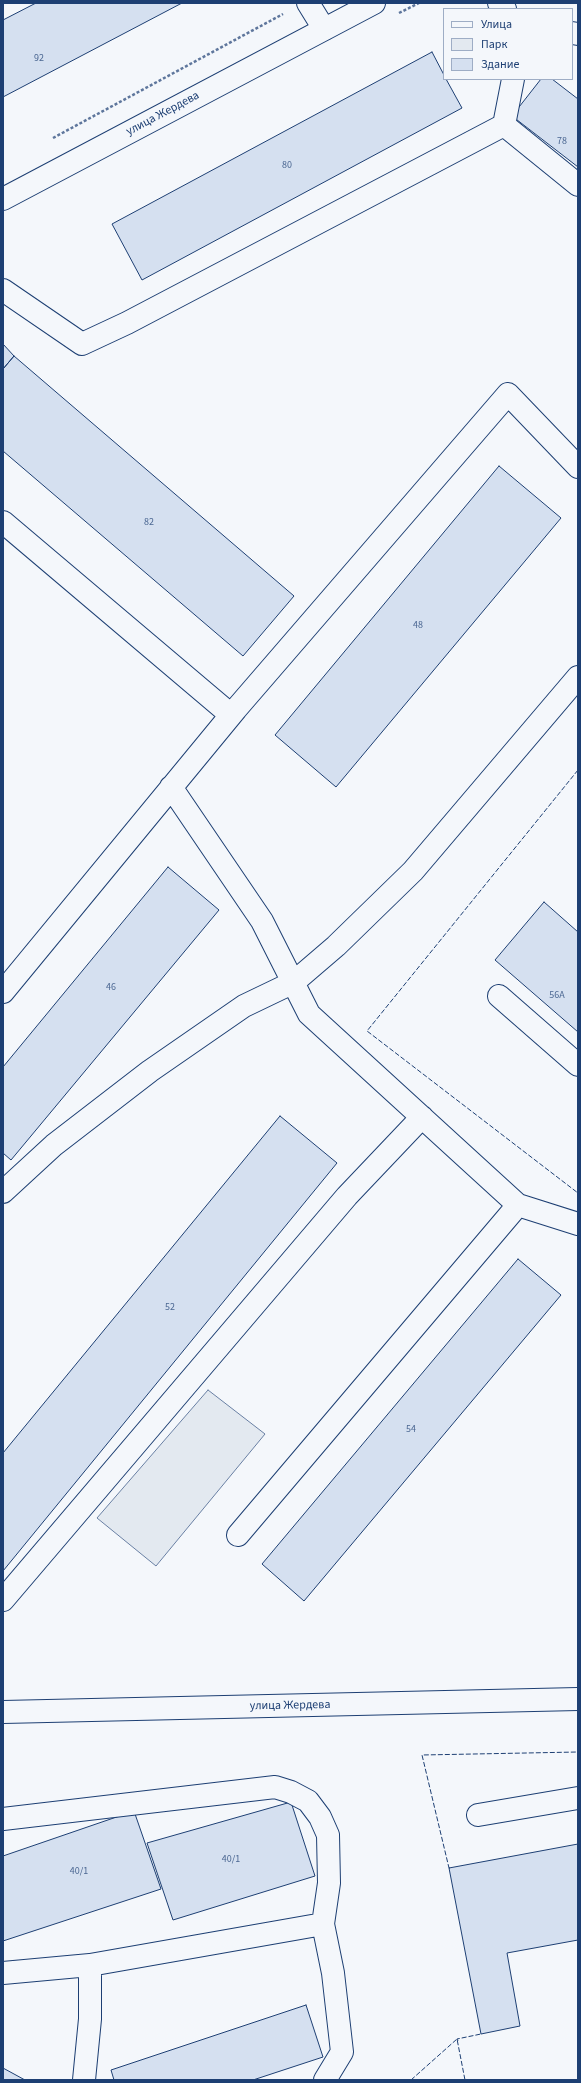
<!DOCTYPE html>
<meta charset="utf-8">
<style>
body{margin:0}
#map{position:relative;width:581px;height:2083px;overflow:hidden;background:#f4f7fb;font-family:"Source Sans 3",sans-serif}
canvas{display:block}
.frame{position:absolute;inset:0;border:4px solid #1d3f73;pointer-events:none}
.legend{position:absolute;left:443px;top:8px;width:130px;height:72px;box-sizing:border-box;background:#f4f7fb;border:1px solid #9eadc5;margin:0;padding:5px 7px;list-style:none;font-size:12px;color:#1d3f73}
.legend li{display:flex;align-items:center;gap:8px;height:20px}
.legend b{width:20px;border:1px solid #9eadc5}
</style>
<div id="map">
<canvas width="581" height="2083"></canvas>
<div class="frame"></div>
<ul class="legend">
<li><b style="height:5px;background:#f4f7fb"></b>Улица</li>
<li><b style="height:11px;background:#e3e9f0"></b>Парк</li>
<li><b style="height:11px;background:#d5e0f0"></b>Здание</li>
</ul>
</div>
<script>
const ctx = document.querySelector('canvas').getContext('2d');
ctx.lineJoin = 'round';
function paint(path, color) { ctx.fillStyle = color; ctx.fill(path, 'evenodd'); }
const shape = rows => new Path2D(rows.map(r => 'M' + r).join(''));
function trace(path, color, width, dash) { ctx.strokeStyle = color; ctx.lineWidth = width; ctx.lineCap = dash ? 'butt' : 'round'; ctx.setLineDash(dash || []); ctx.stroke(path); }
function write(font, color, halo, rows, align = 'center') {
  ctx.font = font + ' "Source Sans 3",sans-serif'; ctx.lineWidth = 3; ctx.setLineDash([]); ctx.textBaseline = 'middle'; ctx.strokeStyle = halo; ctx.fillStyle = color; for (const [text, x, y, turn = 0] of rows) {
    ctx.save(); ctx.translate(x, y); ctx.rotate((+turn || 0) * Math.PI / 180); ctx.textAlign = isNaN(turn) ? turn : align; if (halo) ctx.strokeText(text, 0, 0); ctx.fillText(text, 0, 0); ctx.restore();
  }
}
const green = shape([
 [208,1390,265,1434,156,1566,97,1518,208,1390]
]);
paint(green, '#e3e9f0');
trace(green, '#687fa3', 1);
const building = shape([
 [36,3,182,3,3,97,3,20,36,3],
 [432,52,444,75,444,79,446,79,462,108,142,280,112,224,432,52],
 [541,79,552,79,578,99,578,167,512,116,541,79],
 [3,344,14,356,3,369,3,344],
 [14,356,294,596,243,656,3,451,3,369,14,356],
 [499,466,561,518,336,787,275,735,499,466],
 [168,867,219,910,11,1160,3,1153,3,1067,168,867],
 [544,902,578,932,578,1032,495,960,544,902],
 [280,1116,337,1163,3,1571,3,1453,280,1116],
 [518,1259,561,1295,304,1601,262,1564,518,1259],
 [291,1802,315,1876,173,1920,147,1843,291,1802],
 [134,1811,161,1889,3,1941,3,1856,134,1811],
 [578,1844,578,1940,507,1953,520,2026,481,2034,449,1868,578,1844],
 [306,2005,323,2057,253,2080,114,2080,111,2070,306,2005],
 [3,2068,25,2080,3,2080,3,2068]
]);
paint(building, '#d5e0f0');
trace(building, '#1d3f73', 1);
const minor = shape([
 [308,3,324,29],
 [499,3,505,9],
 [572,33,578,34],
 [513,79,504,125,578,185],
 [3,290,82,344,127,323,504,125],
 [3,522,231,715],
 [171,787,262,921,309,1014,518,1205,578,1224],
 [3,992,236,709,508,394,578,467],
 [499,996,578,1065],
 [3,1192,54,1145,150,1071,244,1006,294,982,336,946,413,871,578,677],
 [238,1535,518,1205],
 [3,1600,347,1196,422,1117],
 [478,1815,578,1798],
 [3,1819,275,1787,291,1792,308,1801,320,1817,328,1835,329,1883,323,1924,333,1973,342,2052,325,2080],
 [3,1973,90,1965],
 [84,2080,90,2019,90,1965,323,1924]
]);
const major = shape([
 [3,199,374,3],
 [3,1712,578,1699]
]);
trace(minor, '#1d3f73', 24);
trace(major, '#1d3f73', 24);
trace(shape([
 [399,13,419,3],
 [53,138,283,14]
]), '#5e769c', 2.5, [3, 2]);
trace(minor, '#f4f7fb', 22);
trace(major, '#f4f7fb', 22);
trace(shape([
 [578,770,367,1031,578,1193],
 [450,1868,449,1868,422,1755,578,1752],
 [458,2041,457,2039,481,2034],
 [411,2080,457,2039,465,2080]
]), '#1d3f73', 1, [5, 2]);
write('10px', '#4b6792', null, [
 ["92",39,59],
 ["78",562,142],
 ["80",287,166],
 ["82",149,523],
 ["48",418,626],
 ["46",111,988],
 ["56А",557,996],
 ["52",170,1308],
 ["54",411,1430],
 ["40/1",231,1860],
 ["40/1",79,1872]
]);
write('12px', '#1d3f73', '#f4f7fb', [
 ["улица Жердева",163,114,-28],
 ["улица Жердева",290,1706,-1]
]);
</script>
